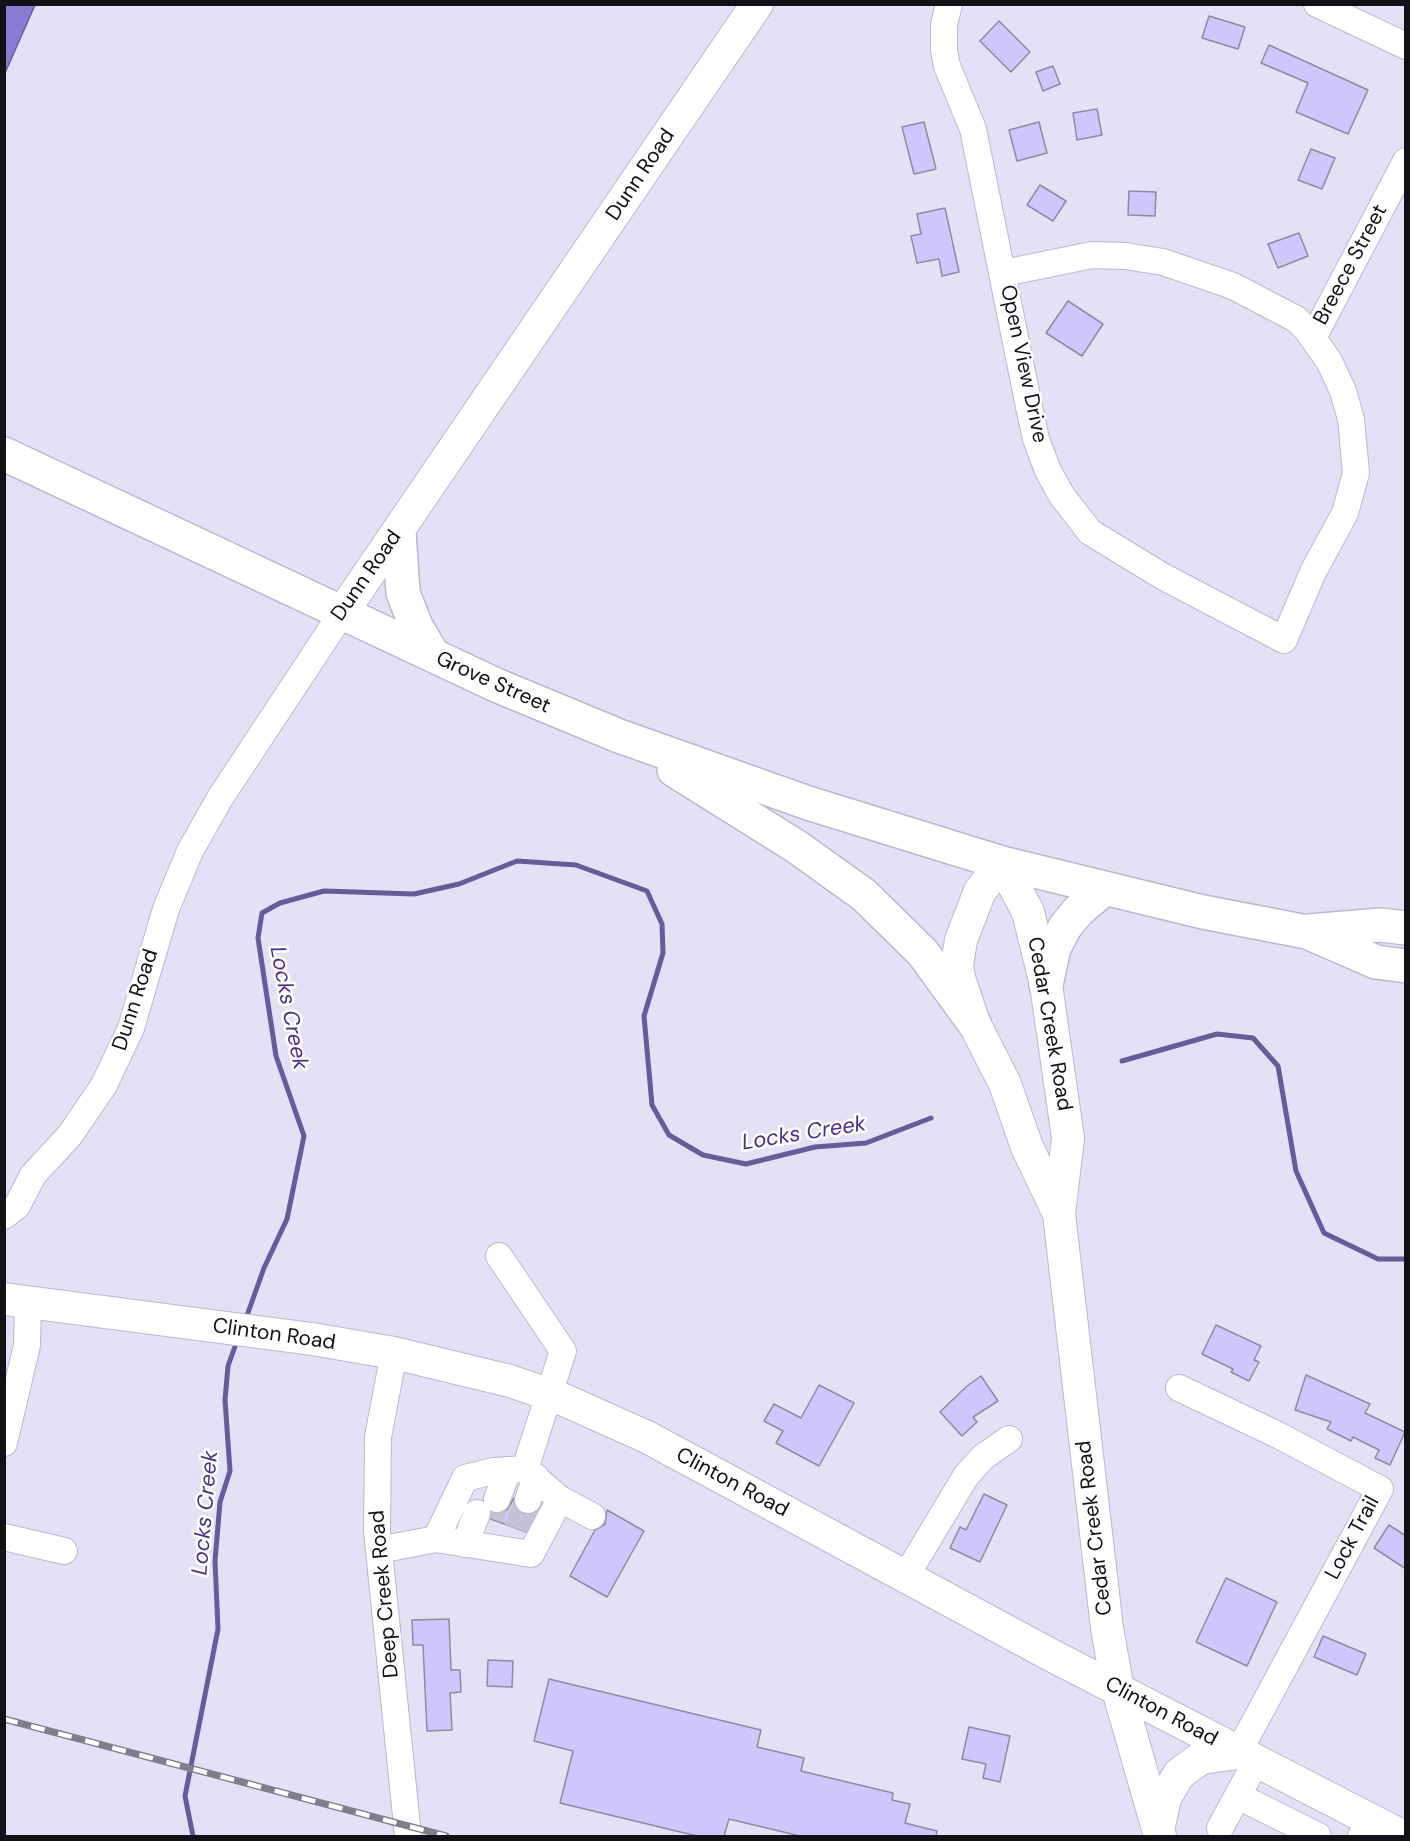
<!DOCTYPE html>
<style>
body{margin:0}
#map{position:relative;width:1410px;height:1841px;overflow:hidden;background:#e3e1f6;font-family:"DM Sans",sans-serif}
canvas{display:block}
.frame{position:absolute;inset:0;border:6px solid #121118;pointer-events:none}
</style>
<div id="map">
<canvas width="1410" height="1841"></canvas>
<div class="frame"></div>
</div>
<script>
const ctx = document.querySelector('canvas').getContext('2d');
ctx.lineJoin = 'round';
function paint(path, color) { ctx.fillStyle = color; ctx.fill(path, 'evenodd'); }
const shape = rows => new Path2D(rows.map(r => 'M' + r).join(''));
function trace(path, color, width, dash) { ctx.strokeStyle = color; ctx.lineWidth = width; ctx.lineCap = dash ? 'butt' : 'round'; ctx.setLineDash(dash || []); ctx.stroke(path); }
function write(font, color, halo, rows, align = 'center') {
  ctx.font = font + ' "DM Sans",sans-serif'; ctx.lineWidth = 5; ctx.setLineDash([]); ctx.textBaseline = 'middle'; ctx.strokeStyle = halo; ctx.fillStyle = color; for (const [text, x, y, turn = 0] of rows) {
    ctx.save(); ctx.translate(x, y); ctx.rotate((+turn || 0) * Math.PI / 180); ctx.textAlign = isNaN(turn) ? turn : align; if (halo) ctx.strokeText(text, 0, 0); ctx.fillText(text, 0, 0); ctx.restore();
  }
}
const water = shape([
 [5,4,35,5,5,73,4,5,5,4]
]);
paint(water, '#8b7cd3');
trace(water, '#675c9b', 1.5);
trace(shape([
 [1122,1061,1217,1034,1253,1038,1278,1066,1296,1171,1324,1233,1378,1259,1406,1259],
 [245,1321,264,1268,287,1219,304,1136,276,1056,258,938,262,913,280,903,324,891,414,894,459,884,517,861,576,865,647,891,662,924,663,953,644,1016,652,1105,669,1135,703,1155,746,1164,815,1147,866,1143,931,1118],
 [193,1836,185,1796,218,1629,215,1561,220,1502,230,1471,225,1400,228,1366,237,1341]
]), '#675c9b', 5);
const building = shape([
 [1209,16,1245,27,1238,49,1202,38,1209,16],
 [999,21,1030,52,1011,72,980,41,999,21],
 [1269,45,1368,90,1348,134,1296,112,1308,83,1261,63,1269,45],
 [1053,66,1060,84,1043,91,1036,72,1053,66],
 [1097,109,1102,135,1077,140,1073,113,1097,109],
 [924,122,936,169,914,174,902,127,924,122],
 [1039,122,1047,153,1017,161,1009,130,1039,122],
 [1311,149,1335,158,1322,189,1298,180,1311,149],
 [1040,185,1066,201,1053,221,1027,205,1040,185],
 [1129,191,1156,192,1155,216,1128,215,1129,191],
 [945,208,959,272,942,276,939,259,917,263,911,236,921,234,917,214,945,208],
 [1299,233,1308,256,1278,268,1268,244,1299,233],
 [1068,301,1103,324,1082,356,1046,333,1068,301],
 [1216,1325,1261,1346,1254,1360,1259,1362,1249,1381,1231,1372,1233,1369,1202,1354,1216,1325],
 [1306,1375,1370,1404,1365,1413,1405,1432,1390,1465,1375,1458,1379,1450,1353,1437,1351,1441,1327,1429,1331,1422,1295,1410,1306,1375],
 [981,1376,998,1401,973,1417,977,1422,962,1436,940,1412,967,1386,981,1376],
 [819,1385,854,1403,819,1466,776,1443,783,1431,764,1421,774,1404,801,1418,819,1385],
 [984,1494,1007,1505,980,1562,950,1548,960,1527,966,1530,984,1494],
 [514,1498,517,1510,524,1514,533,1514,526,1532,491,1519,492,1513,500,1514,507,1510,514,1498],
 [607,1510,644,1531,607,1597,570,1576,595,1530,605,1524,607,1510],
 [1389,1525,1406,1536,1406,1569,1374,1548,1389,1525],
 [1226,1578,1277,1602,1247,1666,1196,1642,1226,1578],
 [449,1619,451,1670,460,1670,461,1692,450,1693,452,1730,427,1731,423,1645,413,1645,412,1620,449,1619],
 [1323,1636,1366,1654,1357,1675,1314,1657,1323,1636],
 [488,1660,513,1661,512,1687,487,1686,488,1660],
 [549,1679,761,1730,757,1747,804,1758,801,1771,893,1793,892,1800,910,1804,905,1823,937,1831,936,1836,800,1836,729,1819,724,1836,697,1836,560,1803,573,1751,534,1741,549,1679],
 [969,1727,1010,1736,1000,1782,983,1778,986,1764,962,1759,969,1727]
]);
paint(building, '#cdc7fe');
trace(building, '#8d8b9e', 1.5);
trace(shape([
 [490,1518,497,1499],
 [517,1529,528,1500]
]), '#c4c2d5', 26, [26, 13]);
const minor = shape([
 [949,4,944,25,944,50,947,66,973,129,1029,407,1036,439,1048,471,1062,496,1090,532,1162,576,1284,640,1313,572,1345,513,1356,473,1351,419,1343,391,1329,361,1307,330,1296,319,1233,286,1163,262,1125,256,1092,255,1004,273],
 [1317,4,1406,46],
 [1313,338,1406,161],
 [4,1216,17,1206,33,1175,70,1135,104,1085,131,1028,166,909,190,851,220,798,342,613],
 [394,1353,378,1437,377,1531,408,1836],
 [1179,1388,1278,1435,1380,1489,1238,1753],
 [4,1443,27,1345,28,1302],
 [497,1499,508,1470],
 [560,1499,592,1516],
 [528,1500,536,1477],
 [4,1537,64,1551],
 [436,1539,531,1554,560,1499,525,1469],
 [465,1544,477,1513],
 [379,1550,436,1539,465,1478,494,1471,525,1469,563,1351,499,1256],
 [906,1576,966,1476,983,1457,1009,1439],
 [1238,1796,1318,1836],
 [1220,1828,1256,1762],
 [1361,1836,1369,1820]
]);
const major = shape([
 [342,613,757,4],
 [1059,1214,1027,1147,1005,1084,974,1023,959,978,957,965,961,940,980,891,1002,863,1028,912,1046,985,1068,1138,1059,1214,1107,1628,1118,1690,1160,1836],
 [4,1299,312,1339,394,1353,510,1381,562,1399,647,1437,1049,1654,1402,1836],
 [1158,1830,1165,1798,1179,1774,1201,1758,1238,1753]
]);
const highway = shape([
 [4,454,496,685,619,736,808,803,1002,863,1203,912,1307,932,1376,962,1406,966],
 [399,531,403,593,416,626,433,655],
 [674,770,797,847,864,895,923,953,974,1023],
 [1309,931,1381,925,1406,928],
 [1046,985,1054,948,1065,927,1078,911,1104,889]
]);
trace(minor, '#bbb8cd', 28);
trace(major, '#bbb8cd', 34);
trace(highway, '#bbb8cd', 36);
trace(minor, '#fff', 26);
trace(major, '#fff', 32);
trace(highway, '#fff', 33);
const rail = shape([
 [4,1719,446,1836]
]);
trace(rail, '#7f7e8c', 7);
trace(rail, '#fff', 4.5, [14]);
write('21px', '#121118', '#fff', [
 ["Dunn Road",641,175,-56],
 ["Breece Street",1351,265,-62],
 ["Open View Drive",1023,364,78],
 ["Dunn Road",367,576,-55],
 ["Grove Street",493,683,24],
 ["Dunn Road",136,1000,-72],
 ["Cedar Creek Road",1049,1024,80],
 ["Clinton Road",274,1335,8],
 ["Clinton Road",732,1483,28],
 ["Cedar Creek Road",1095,1528,-97],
 ["Lock Trail",1353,1538,-62],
 ["Deep Creek Road",385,1594,-95],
 ["Clinton Road",1161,1712,28]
]);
write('italic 22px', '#4b2e94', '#fff', [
 ["Locks Creek",288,1008,79],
 ["Locks Creek",804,1134,-9],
 ["Locks Creek",206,1513,-85]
]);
</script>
